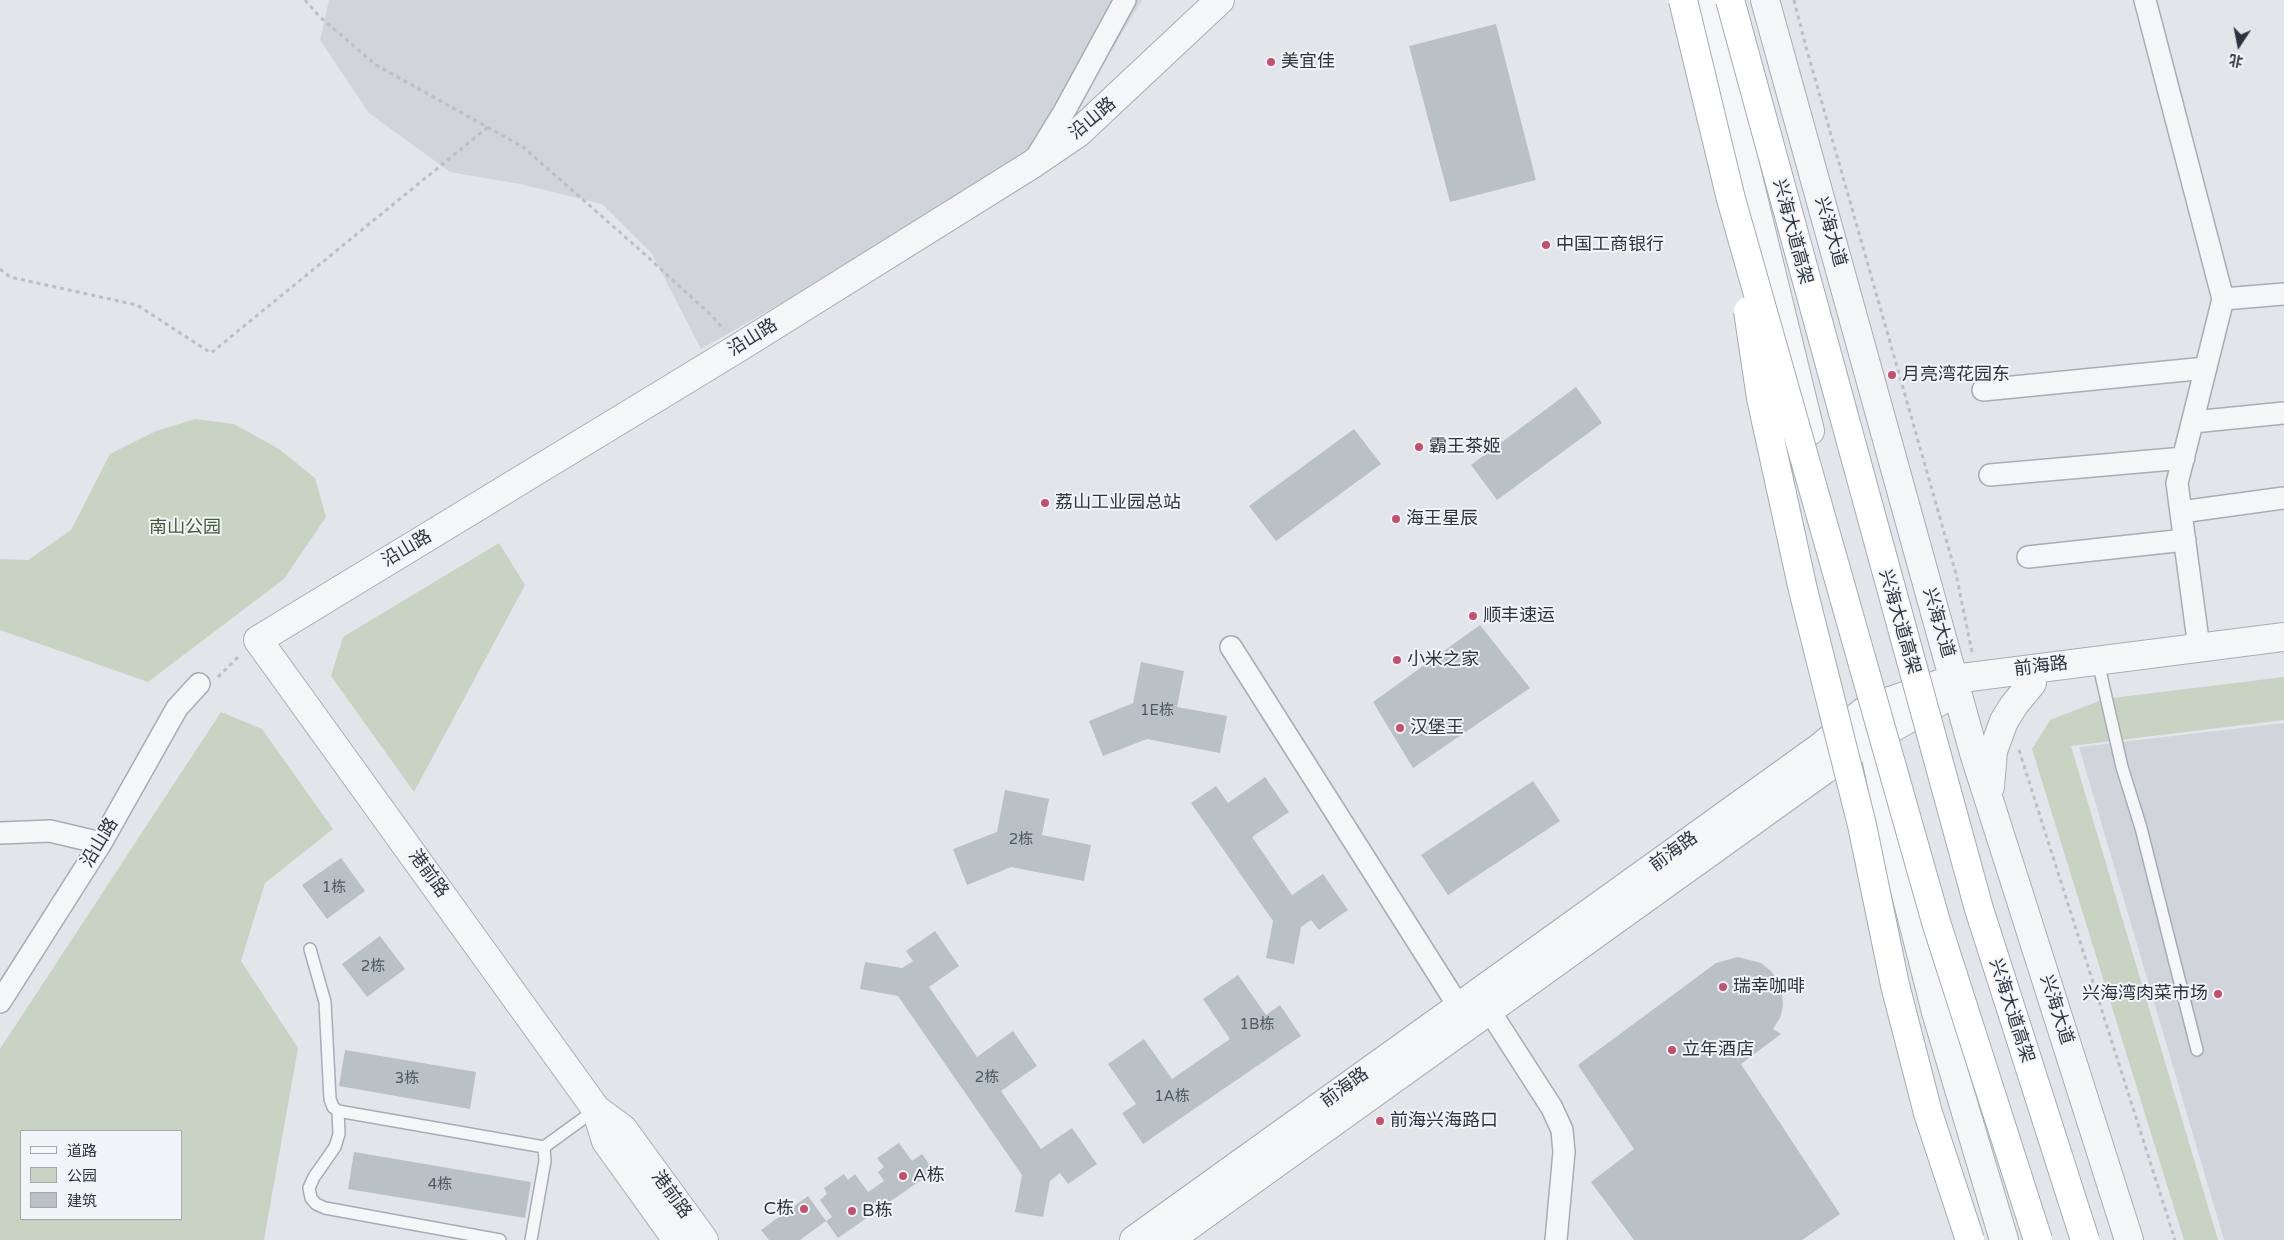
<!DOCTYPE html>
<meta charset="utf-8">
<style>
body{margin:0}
#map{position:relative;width:2284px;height:1240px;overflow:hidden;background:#e2e6ea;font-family:"Varela Round","Noto Sans SC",sans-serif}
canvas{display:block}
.legend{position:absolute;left:20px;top:1130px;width:162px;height:90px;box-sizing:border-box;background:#f2f5f7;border:1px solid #a2a8ae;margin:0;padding:6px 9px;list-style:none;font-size:15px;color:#2b3541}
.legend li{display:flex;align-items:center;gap:10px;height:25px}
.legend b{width:25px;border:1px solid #a2a8ae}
.north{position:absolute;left:2214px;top:20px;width:50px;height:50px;-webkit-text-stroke:4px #f2f5f7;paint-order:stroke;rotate:191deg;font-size:14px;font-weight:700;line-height:20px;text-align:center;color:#2b3541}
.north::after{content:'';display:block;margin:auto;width:18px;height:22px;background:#2b3541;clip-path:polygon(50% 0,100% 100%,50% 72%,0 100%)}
</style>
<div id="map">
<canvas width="2284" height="1240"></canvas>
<ul class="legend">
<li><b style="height:6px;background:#f5f6f8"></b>道路</li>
<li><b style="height:14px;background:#c9d3c4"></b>公园</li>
<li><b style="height:14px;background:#b9c0c6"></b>建筑</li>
</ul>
<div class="north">北</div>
</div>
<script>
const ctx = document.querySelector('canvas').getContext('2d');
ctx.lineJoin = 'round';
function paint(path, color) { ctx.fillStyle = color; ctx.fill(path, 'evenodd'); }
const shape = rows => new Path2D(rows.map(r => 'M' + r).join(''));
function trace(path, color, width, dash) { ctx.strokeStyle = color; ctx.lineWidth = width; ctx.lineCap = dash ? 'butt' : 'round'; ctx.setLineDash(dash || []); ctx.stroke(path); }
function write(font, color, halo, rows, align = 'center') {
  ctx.font = font + ' "Varela Round","Noto Sans SC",sans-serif'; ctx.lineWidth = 4; ctx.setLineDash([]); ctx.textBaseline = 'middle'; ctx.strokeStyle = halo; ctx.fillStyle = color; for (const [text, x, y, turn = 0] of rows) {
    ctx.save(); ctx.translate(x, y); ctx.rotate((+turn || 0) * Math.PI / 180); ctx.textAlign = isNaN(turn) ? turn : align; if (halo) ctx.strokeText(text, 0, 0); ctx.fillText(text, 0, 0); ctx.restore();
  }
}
paint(shape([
 [329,0,1142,0,1089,88,1056,133,876,249,701,349,652,254,602,204,520,184,450,172,369,113,320,40],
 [2284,723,2284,1240,2224,1240,2079,747]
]), '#d0d5dc');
paint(shape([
 [195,419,234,424,279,449,315,478,326,517,284,579,148,682,0,630,0,559,28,560,71,530,110,454,156,431],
 [499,543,525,585,414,792,331,676,343,637],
 [2284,677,2284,720,2071,746,2218,1240,2184,1240,2032,749,2050,720,2104,699],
 [221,712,262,729,333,829,265,883,241,961,298,1048,264,1240,0,1240,0,1049],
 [21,1131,181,1131,181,1219,21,1219]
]), '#c9d3c4');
paint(shape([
 [1496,24,1536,180,1450,202,1409,46],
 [1576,387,1602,423,1497,500,1471,465],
 [1354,429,1381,464,1276,541,1249,506],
 [1480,625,1530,688,1413,768,1373,702],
 [1141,662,1184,671,1177,707,1227,716,1220,753,1147,739,1103,756,1089,721,1133,703],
 [1265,777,1289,812,1252,837,1292,895,1323,874,1348,910,1319,930,1311,920,1301,927,1294,964,1266,958,1273,921,1191,803,1216,786,1228,803],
 [1533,781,1560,821,1448,895,1421,855],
 [1005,790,1049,799,1042,835,1091,845,1084,881,1011,867,967,885,953,849,997,832],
 [341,858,365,891,327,919,302,885],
 [935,931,959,966,929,987,977,1057,1013,1031,1037,1066,1001,1091,1041,1149,1072,1128,1097,1164,1068,1184,1060,1173,1050,1181,1043,1217,1015,1212,1022,1175,898,996,860,989,865,962,902,968,913,961,906,951],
 [380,936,405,969,367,997,342,964],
 [1738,957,1761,963,1771,971,1778,981,1782,993,1783,1006,1780,1018,1773,1029,1781,1034,1741,1064,1840,1214,1802,1240,1634,1240,1591,1182,1634,1149,1578,1065,1716,963],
 [1238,975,1266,1015,1280,1005,1301,1036,1143,1144,1122,1113,1136,1104,1108,1064,1144,1039,1172,1079,1230,1039,1203,999],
 [345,1050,476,1072,470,1109,339,1086],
 [899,1143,912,1161,922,1154,934,1171,838,1238,826,1221,832,1217,820,1200,827,1194,824,1188,844,1174,848,1180,855,1174,868,1192,884,1181,878,1172,884,1167,877,1158],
 [354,1152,531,1182,525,1218,348,1189],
 [808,1196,826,1221,800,1240,769,1240,761,1230]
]), '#b9c0c6');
const service = shape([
 [2101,675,2122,767,2141,828,2197,1050],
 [310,949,325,1002,330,1099,333,1107,338,1111,544,1147,545,1161,531,1240],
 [338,1111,339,1134,335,1147,314,1177,309,1188,311,1198,316,1204,325,1208,500,1240],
 [544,1147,595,1110]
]);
const minor = shape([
 [2145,0,2223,299,2177,483,2199,648],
 [1034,161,1064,112,1125,0],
 [2223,299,2284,294],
 [1983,390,2206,368],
 [2193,422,2284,413],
 [1990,475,2184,458],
 [2181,512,2284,498],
 [2028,557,2185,540],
 [1231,647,1459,1007],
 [0,833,50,831,101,843],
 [0,1002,101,843,177,708,199,684],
 [1489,1010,1552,1108,1562,1130,1564,1152,1556,1240]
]);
const tertiary = shape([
 [1705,0,1810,431],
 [1765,0,1974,753,2129,1240],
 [1871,733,1898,863,1936,1012,2004,1240],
 [1990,787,1993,751,2004,721,2014,705,2032,683],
 [596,1109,606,1141,677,1240],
 [704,1240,623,1129,596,1109,258,640,738,348,1031,165,1078,133,1220,0],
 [1134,1240,1819,748,1867,709,1954,679,2284,637],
 [1169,1240,1824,770,1872,739,1944,699]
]);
trace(service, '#a7adb4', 14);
trace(minor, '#a7adb4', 24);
trace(tertiary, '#a7adb4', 30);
trace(shape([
 [305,0,320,17,376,65,523,147,640,250,713,317,724,330],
 [1794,0,1806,47,1956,574,1972,652],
 [0,269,10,277,137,305,211,353,488,127],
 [218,677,240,655],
 [2019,750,2175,1240]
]), '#bcc0c5', 3, [4, 4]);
trace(service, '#f5f6f8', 11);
trace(minor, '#f5f6f8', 21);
trace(tertiary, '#f5f6f8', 28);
const primaryBridge = shape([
 [1683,0,1731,199,1936,922,2038,1240],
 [1730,0,1979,909,2085,1240],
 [1748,311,1761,398,1803,590,1862,825,1895,985,1928,1113,1970,1240]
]);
trace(primaryBridge, '#a2abb5', 30, []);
trace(primaryBridge, '#fff', 28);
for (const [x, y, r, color] of [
 [1271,62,5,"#c84e6d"],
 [1546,245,5,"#c84e6d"],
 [1892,375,5,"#c84e6d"],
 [1419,447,5,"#c84e6d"],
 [1045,503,5,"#c84e6d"],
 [1396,519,5,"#c84e6d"],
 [1473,616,5,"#c84e6d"],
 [1397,660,5,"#c84e6d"],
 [1400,728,5,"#c84e6d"],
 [1723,987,5,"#c84e6d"],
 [2218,994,5,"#c84e6d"],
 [1672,1050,5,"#c84e6d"],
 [1380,1121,5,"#c84e6d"],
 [903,1176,5,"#c84e6d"],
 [804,1209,5,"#c84e6d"],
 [852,1211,5,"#c84e6d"]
]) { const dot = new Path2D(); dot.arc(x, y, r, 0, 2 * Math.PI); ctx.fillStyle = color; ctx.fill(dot); trace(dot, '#f2f5f7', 2); }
write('15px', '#4e5862', null, [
 ["1E栋",1157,711],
 ["2栋",1021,840],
 ["1栋",334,888],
 ["2栋",373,967],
 ["1B栋",1257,1025],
 ["2栋",987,1078],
 ["3栋",407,1079],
 ["1A栋",1172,1097],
 ["4栋",440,1185]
]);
write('18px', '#2b3541', '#f2f5f7', [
 ["美宜佳",1281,62],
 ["中国工商银行",1556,245],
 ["月亮湾花园东",1902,375],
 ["霸王茶姬",1429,447],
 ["荔山工业园总站",1055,503],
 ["海王星辰",1406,519],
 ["顺丰速运",1483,616],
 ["小米之家",1407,660],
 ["汉堡王",1410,728],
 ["瑞幸咖啡",1733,987],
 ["兴海湾肉菜市场",2208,994,"right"],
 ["立年酒店",1682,1050],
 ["前海兴海路口",1390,1121],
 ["A栋",913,1176],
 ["C栋",794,1209,"right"],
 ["B栋",862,1211]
], 'left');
write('18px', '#2b3541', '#f2f5f7', [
 ["沿山路",1093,119,-40],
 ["兴海大道高架",1792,232,75],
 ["兴海大道",1830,232,74],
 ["沿山路",753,338,-32],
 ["沿山路",407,549,-31],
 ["兴海大道高架",1899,622,74],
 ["兴海大道",1938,623,74],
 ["前海路",2041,667,-7],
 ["沿山路",100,843,-59],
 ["前海路",1674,852,-36],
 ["港前路",428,874,54],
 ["兴海大道",2056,1010,72],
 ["兴海大道高架",2011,1011,72],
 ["前海路",1345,1088,-36],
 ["港前路",671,1195,54]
]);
write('18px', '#435c39', '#f2f5f7', [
 ["南山公园",185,528]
]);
</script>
